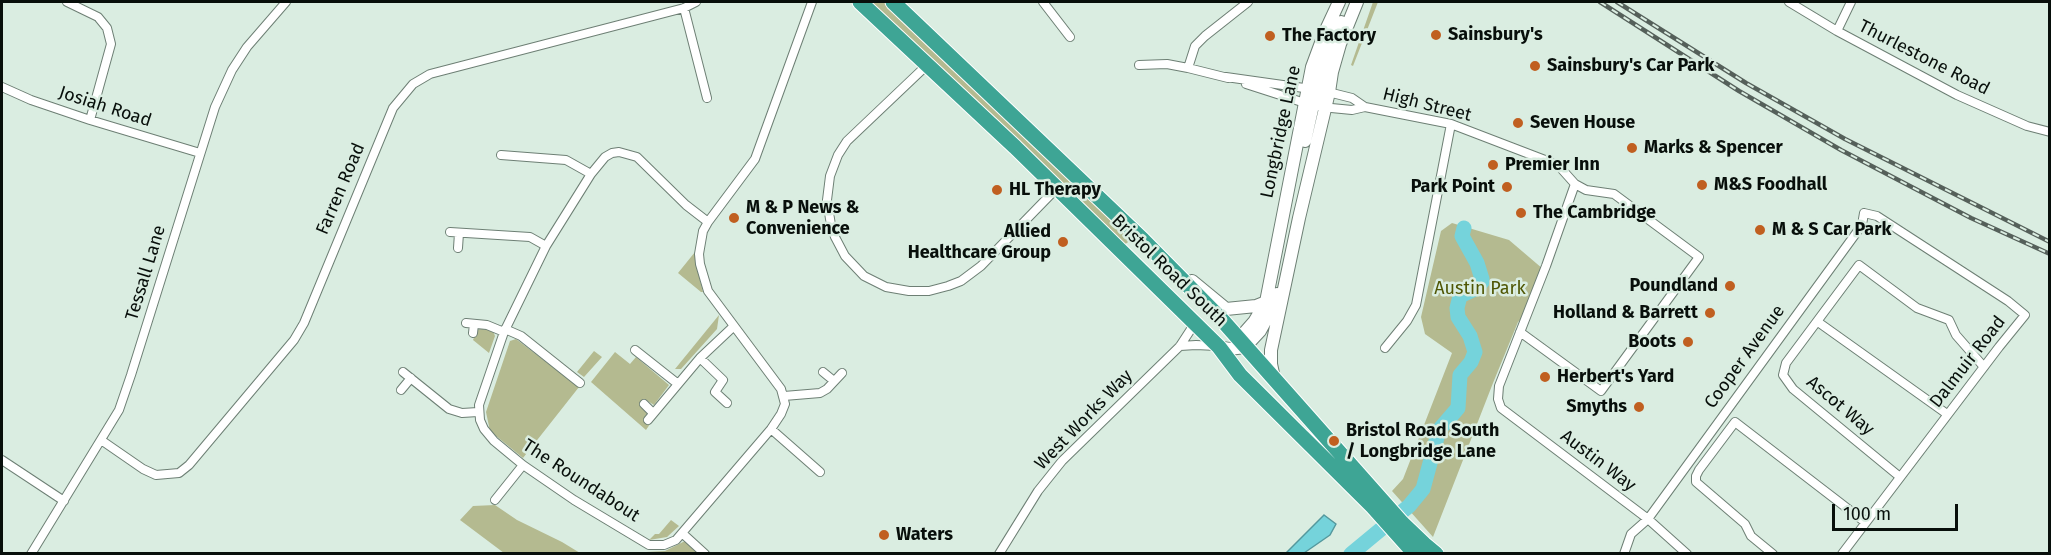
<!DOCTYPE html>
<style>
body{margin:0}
#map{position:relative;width:2051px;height:555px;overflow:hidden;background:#daede1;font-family:"Fira Sans",sans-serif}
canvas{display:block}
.frame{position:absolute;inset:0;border:3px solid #080f0b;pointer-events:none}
.scale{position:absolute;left:1832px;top:504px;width:126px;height:27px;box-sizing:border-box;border:3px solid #080f0b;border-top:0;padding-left:8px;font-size:18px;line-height:21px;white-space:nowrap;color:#080f0b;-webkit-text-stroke:4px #daede1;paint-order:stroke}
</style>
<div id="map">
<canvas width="2051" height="555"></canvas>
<div class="frame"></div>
<div class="scale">100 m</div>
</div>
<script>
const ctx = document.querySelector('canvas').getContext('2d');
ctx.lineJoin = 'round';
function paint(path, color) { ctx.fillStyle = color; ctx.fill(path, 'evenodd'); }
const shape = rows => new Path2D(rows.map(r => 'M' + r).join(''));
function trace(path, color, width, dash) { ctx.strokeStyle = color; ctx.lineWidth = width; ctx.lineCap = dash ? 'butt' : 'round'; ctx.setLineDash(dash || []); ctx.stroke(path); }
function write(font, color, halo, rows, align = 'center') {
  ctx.font = font + ' "Fira Sans",sans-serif'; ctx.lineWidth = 5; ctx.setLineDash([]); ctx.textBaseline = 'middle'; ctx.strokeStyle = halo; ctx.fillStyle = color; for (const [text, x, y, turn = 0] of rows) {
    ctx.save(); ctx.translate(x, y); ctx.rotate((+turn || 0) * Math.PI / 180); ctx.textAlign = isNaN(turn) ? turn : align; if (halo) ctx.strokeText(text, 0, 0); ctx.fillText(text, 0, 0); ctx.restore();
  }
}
paint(shape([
 [868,2,887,2,1132,236,1131,240,1124,245],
 [1373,2,1378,2,1353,66,1351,65],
 [1452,223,1509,240,1543,269,1524,316,1518,322,1493,383,1433,537,1392,491,1403,479,1452,353,1425,334,1421,317,1441,231],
 [695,252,697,268,703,292,701,292,678,273],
 [719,315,717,329,681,369,675,369],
 [482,329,493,331,495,336,489,353,473,340,477,330],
 [516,339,579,387,523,458,490,431,486,412,510,341],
 [594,351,602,357,584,377,577,372],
 [615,352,630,364,636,357,669,385,654,405,646,400,642,405,648,412,644,418,650,424,646,430,591,382],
 [495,505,517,520,562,542,580,553,504,553,460,520,473,506],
 [671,520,679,526,667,537,649,540,655,534,659,534],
 [685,541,698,551,695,554,648,554,646,552,665,551]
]), '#b4ba90');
const water = shape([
 [1324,515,1336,524,1330,535,1304,553,1286,553,1324,515]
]);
paint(water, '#75d3db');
trace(water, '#54989d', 1.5);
trace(shape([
 [1351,554,1409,506,1423,489,1439,430,1458,408,1460,375,1471,362,1475,352,1470,336,1458,317,1457,308,1460,296,1477,288,1482,282,1482,279,1477,263,1462,236,1464,228]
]), '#75d3db', 15);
const street = shape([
 [67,2,98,17,107,28,111,44,90,120],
 [1043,2,1070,37],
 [1789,2,1837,31,1957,95,2027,126,2050,132],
 [684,8,707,98],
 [1837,31,1851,2],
 [927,65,847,141,838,155,830,176,827,200,831,225,835,237,845,256,864,276,886,287,909,291,929,291,948,286,961,281,981,266,1057,188],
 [1139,65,1167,64,1188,68,1228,78],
 [1188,68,1195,46,1205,36,1248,2],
 [1226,77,1311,89],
 [1246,84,1308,104],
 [2,87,31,100,90,120,200,153],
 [1324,91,1352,98,1365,107,1451,124,1558,165,1575,184,1586,190,1614,194,1699,257,1601,391,1520,332],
 [1321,107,1352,110,1365,107],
 [501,155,566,160,591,174],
 [1575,184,1546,266,1499,386,1498,399,1501,408,1648,519,1687,554],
 [708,222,686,205,637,157,619,152,612,153,605,157,591,174,546,246,504,332,479,405,480,420,484,429,494,441,523,465,574,500,649,545,664,545,676,540,771,429,781,414,785,404,781,389,708,291,700,264,699,254,703,231,708,222,755,159,812,2],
 [450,232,530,237,546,246],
 [458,248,459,233],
 [1818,322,1947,414],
 [466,323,487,325,504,332],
 [505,329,521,336,580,383],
 [473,333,474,324],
 [1180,346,1196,345,1216,346],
 [1385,348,1407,321,1416,305,1451,124],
 [635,350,678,384],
 [700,358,723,380,715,392,727,403],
 [403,372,449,409,462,413,478,412],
 [823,372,834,381],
 [401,390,411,378],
 [784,396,820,393,827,389,842,373],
 [644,404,653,413],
 [648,420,700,358,734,326],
 [771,429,820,472],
 [101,440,143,469,156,475,179,473,189,465,294,340,304,323,393,108,413,84,430,74,684,8,696,2],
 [2,460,64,501],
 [1900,477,1793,389,1783,375,1786,363,1859,265,1917,308,1949,320,1956,335,1984,367],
 [495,500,523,465],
 [682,533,705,554],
 [31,554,119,410,131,375,215,107,232,70,247,47,286,2],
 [999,554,1038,491,1062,461,1180,346,1195,323],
 [1624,554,1631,534,1648,519,1862,225,1864,213,1877,216,2008,301,2025,315,1999,347,1842,554],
 [1773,554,1751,536,1745,524,1696,482,1696,476,1699,470,1735,422,1865,522]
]);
const secondary = shape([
 [1307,101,1318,91,1324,61,1341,22],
 [1305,141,1313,105,1329,92],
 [1192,281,1226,309,1256,306,1266,302],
 [1239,339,1254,322,1266,302,1312,67,1325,32,1339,2],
 [1219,347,1229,349,1245,347,1260,331,1273,307,1277,294],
 [1274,378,1271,364,1271,350,1299,218,1329,92,1332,72,1340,44,1357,2]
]);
const highway = shape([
 [860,2,1015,147,1219,347,1240,375,1373,507,1415,554],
 [893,2,1143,240,1223,321,1402,523,1424,544,1436,554]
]);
trace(street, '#6d7f74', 10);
trace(secondary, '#6d7f74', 14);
trace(highway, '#fff', 17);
trace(street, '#fff', 8);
trace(secondary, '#fff', 12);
trace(highway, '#3ea595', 15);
const rail = shape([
 [1600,2,1739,91,1841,150,1971,218,2050,254],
 [1617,2,1746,83,1845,139,2050,242]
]);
trace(rail, '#55605a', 4.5);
trace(rail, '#daede1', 2, [7]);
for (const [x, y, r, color] of [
 [1436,35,6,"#c05f20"],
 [1270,36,6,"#c05f20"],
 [1535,66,6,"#c05f20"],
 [1518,123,6,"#c05f20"],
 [1632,148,6,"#c05f20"],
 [1493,165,6,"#c05f20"],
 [1702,185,6,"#c05f20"],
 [1507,187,6,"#c05f20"],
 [997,190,6,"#c05f20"],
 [1521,213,6,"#c05f20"],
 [734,218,6,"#c05f20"],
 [1760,230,6,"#c05f20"],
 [1063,242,6,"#c05f20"],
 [1730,286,6,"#c05f20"],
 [1710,313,6,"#c05f20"],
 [1688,342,6,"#c05f20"],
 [1545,377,6,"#c05f20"],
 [1639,407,6,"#c05f20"],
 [1334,441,6,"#c05f20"],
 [884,535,6,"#c05f20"]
]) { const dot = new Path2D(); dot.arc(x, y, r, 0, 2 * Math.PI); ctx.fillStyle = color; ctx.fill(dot); trace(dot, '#daede1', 2); }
write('bold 18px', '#080f0b', '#daede1', [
 ["Sainsbury's",1448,35],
 ["The Factory",1282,36],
 ["Sainsbury's Car Park",1547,66],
 ["Seven House",1530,123],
 ["Marks & Spencer",1644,148],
 ["Premier Inn",1505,165],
 ["M&S Foodhall",1714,185],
 ["Park Point",1495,187,"right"],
 ["HL Therapy",1009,190],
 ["M & P News &",746,208],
 ["Convenience",746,229],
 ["The Cambridge",1533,213],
 ["M & S Car Park",1772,230],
 ["Allied",1051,232,"right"],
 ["Healthcare Group",1051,253,"right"],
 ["Poundland",1718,286,"right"],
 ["Holland & Barrett",1698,313,"right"],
 ["Boots",1676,342,"right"],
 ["Herbert's Yard",1557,377],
 ["Smyths",1627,407,"right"],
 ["Bristol Road South",1346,431],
 ["/ Longbridge Lane",1346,452],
 ["Waters",896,535]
], 'left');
write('18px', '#080f0b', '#daede1', [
 ["Thurlestone Road",1924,58,27],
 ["High Street",1427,105,14],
 ["Josiah Road",105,107,18],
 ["Longbridge Lane",1281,132,-78],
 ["Farren Road",341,189,-67],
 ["Bristol Road South",1169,271,44],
 ["Tessall Lane",146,273,-73],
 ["Cooper Avenue",1745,357,-54],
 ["Dalmuir Road",1968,362,-52],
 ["Ascot Way",1840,406,40],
 ["West Works Way",1084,420,-46],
 ["Austin Way",1598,461,37],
 ["The Roundabout",581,481,33]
]);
write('18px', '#4f5604', '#daede1', [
 ["Austin Park",1480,289]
]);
</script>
